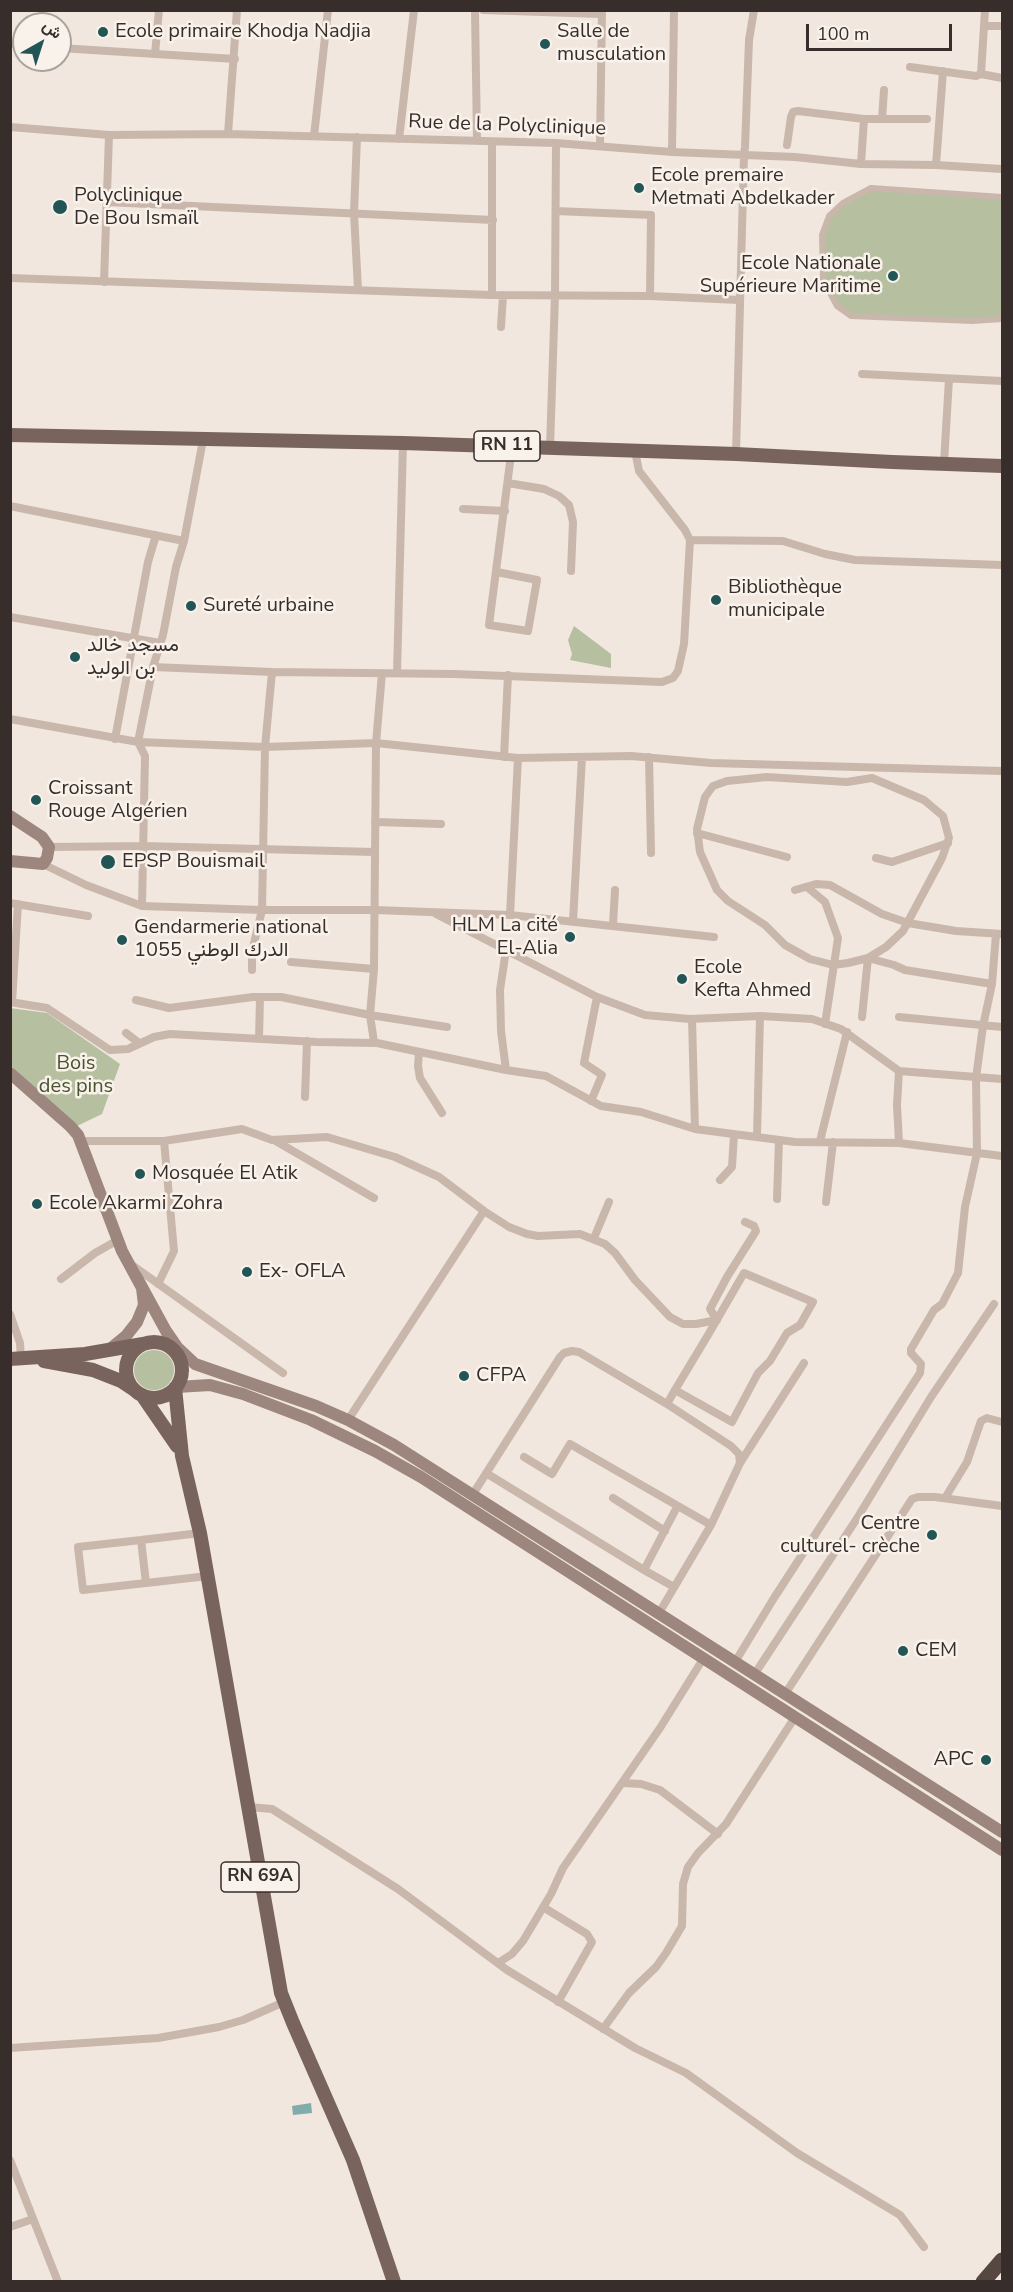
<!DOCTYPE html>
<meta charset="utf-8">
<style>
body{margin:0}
#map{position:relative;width:1013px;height:2292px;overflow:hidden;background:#f1e7df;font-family:"Nunito Sans",Vazirmatn,sans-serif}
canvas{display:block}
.frame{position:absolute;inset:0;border:12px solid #372d2a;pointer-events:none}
.north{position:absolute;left:12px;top:12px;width:60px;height:60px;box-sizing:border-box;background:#f9f2eb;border:2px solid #aba39e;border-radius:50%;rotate:39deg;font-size:16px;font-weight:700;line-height:24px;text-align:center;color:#372d2a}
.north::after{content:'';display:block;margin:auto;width:21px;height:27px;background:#225556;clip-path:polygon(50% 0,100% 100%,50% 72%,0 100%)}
.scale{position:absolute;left:806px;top:24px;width:146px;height:27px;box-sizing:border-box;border:3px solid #372d2a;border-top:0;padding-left:8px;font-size:18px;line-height:21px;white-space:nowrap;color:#372d2a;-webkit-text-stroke:4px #f9f2eb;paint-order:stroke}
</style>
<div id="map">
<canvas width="1013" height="2292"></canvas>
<div class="frame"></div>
<div class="north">ش</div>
<div class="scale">100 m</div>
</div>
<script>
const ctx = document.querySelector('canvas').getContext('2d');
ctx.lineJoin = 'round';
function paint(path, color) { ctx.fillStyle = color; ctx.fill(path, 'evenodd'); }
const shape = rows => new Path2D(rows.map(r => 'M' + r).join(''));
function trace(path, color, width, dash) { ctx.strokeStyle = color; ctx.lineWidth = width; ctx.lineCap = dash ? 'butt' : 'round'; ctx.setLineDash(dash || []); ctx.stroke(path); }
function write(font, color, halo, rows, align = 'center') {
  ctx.font = font + ' "Nunito Sans",Vazirmatn,sans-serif'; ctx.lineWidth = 5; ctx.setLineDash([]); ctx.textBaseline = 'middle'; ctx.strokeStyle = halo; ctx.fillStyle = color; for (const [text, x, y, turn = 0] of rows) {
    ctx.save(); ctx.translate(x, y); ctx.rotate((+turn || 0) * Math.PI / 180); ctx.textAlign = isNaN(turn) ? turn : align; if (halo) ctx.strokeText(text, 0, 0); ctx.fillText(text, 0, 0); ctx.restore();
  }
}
paint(shape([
 [871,188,1002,197,1002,319,851,316,837,306,823,280,822,235,829,216,843,203],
 [574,626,611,654,611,668,570,660,572,654,568,640],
 [10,1008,47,1013,120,1064,102,1114,77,1126,11,1066],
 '134 1370a20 20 0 1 1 40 0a20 20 0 1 1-40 0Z'
]), '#b6bfa0');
paint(shape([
 [311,2103,312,2113,293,2115,292,2106]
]), '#80acac');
trace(shape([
 [1002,197,871,188,843,203,829,216,822,235,823,280,837,306,851,316,972,321,1002,319]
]), '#c9b7ab', 6);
trace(shape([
 [475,10,477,141],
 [483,10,601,14],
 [985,26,1002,26],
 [10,44,24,45],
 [60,48,235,59],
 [155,54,159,10],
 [910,67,976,76,981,74,985,10],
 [981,74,1002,78],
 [882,119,884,90],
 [10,127,109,135,228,134,556,143,672,152,795,157,861,164,936,165,1002,169],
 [228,134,237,10],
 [314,136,328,10],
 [357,137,354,213,358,290],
 [399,139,414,10],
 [600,145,602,10],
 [787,145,791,117,793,112,798,111,864,119,927,119],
 [672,152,674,10],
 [861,164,864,119],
 [936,165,943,71],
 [106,202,493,220],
 [556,211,651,215,650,296],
 [10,278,492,295,650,296,739,300],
 [104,282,109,135],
 [492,295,492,142],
 [501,327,503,295],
 [862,374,1002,381],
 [550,448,555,295,556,143],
 [736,454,744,154,745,147,749,40,754,10],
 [944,463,949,379],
 [508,483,544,489,559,496,569,505,573,522,571,571],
 [10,506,184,541],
 [463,509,505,511],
 [690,540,783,541,825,554,855,560,1002,565],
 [497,572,537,580,528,631,489,625,512,447],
 [10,617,160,643],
 [153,667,272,672,454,674,662,682,673,678,678,671,684,644,690,540,685,530,639,471,635,451],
 [397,673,403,443],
 [10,719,138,742,265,747,376,743,518,758,631,756,711,763,1002,771],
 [115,739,148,562,156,535],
 [504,757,508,675],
 [649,757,651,853],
 [767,777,847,782,872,778,924,800,943,816,949,838,942,858,903,931,886,947,868,958,848,963,833,965,810,959,785,945,765,925,728,901,717,890,700,852,697,829,705,797,713,786,727,781,767,777],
 [375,822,441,824],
 [697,833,787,857],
 [49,847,144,846,374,852],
 [876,858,892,862,948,843],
 [43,864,86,885,142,906,262,910,375,910,510,915,714,937],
 [807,887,825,902,838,938,825,1024],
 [795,890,816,884,830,885,882,914,908,923,956,931,1002,934],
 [10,903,88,916],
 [142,906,145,756,138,742,153,667,163,635,176,567,184,541,203,440],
 [436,914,597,997,645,1015,690,1019,760,1016,812,1019,841,1029,899,1071,1002,1079],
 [510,915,518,758],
 [573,921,582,757],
 [613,925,615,890],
 [506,950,500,990,501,1031,506,1070],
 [291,962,374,969],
 [252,970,252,952,262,910,265,747,272,672],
 [136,1000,169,1008,253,997,281,997,370,1015,447,1027],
 [10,1002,47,1008,110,1050,128,1049,154,1037,170,1034,317,1042,377,1043,506,1070,546,1076,601,1106,641,1112,695,1129,795,1142,899,1143,1002,1156],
 [12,1002,18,904],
 [862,1017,868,958,894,965,905,970,992,984],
 [899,1017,1002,1027],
 [692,1019,695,1129],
 [126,1033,139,1043],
 [259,1039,260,997],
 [374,1042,370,1015,374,969,376,743,382,673],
 [419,1052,418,1066,420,1078,442,1113],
 [305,1097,307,1041],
 [591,1101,602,1075,584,1063,597,997],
 [757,1137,760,1016],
 [274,1140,374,1198],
 [80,1141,164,1141,242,1129,272,1140,327,1137,395,1157,439,1177,484,1211,348,1420],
 [820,1141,847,1032],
 [899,1143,897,1105,899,1071],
 [720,1180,732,1167,734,1134],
 [777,1199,779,1140],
 [826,1202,833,1142],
 [484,1211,509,1227,527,1234,538,1236,580,1234,605,1244,615,1253,635,1280,670,1317,683,1324,696,1324,717,1320,710,1309,727,1277,756,1231,754,1226,745,1222],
 [594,1238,609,1202],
 [132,1265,283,1373],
 [61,1279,95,1253,118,1240],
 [158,1284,174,1251,164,1141],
 [10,1314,20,1343,21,1358],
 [667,1404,675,1390,708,1335,744,1273,813,1302,800,1325,787,1333,770,1361,758,1373,732,1422,675,1390],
 [524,1457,552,1474,570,1444,711,1525],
 [740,1463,804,1363],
 [486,1473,644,1570,674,1587],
 [473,1494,560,1357,564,1353,572,1351,579,1352,667,1404,731,1446,739,1454,740,1463,711,1525,659,1613],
 [613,1498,665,1531],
 [945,1498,967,1462,981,1421,987,1418,1002,1422],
 [200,1533,141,1540,146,1583,208,1576],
 [141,1540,78,1547,83,1590,146,1583],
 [644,1570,677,1507],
 [735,1662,774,1598,920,1373,921,1364,911,1353,911,1349,934,1310,942,1304,958,1273,965,1207,977,1153,976,1078,983,1026,992,984,996,934],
 [754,1675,856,1520,931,1397,994,1304],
 [785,1694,912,1499,918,1497,935,1497,1002,1506],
 [622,1783,641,1784,660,1790,718,1834],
 [249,1807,272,1809,398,1889,507,1970,635,2048,686,2073,797,2153,900,2215,924,2247],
 [543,1907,587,1934,592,1942,558,2002],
 [498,1963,512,1954,523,1941,551,1894,563,1868,660,1728,703,1659],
 [603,2029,629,1993,656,1967,666,1953,682,1926,683,1884,688,1867,698,1853,726,1824,795,1717],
 [10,2048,158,2038,219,2027,243,2020,284,2002],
 [10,2160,58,2282],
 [10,2227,33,2219]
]), '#c9b7ab', 8);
trace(shape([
 [10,816,42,837,49,847,47,858,43,864,10,861],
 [10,1073,70,1126,78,1135,122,1251,142,1288,144,1305,137,1322,126,1336,109,1350],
 [136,1276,166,1331,177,1347,195,1364,316,1406,348,1420,394,1445,1002,1832],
 [177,1387,210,1385,243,1394,311,1420,375,1451,421,1477,1002,1850]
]), '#9c867d', 12);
trace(shape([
 [10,435,403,443,736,454,892,462,1002,466],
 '126 1370a28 28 0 1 1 56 0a28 28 0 1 1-56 0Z',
 [10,1359,85,1354,143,1344],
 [44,1361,93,1370,121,1381,133,1389],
 [175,1388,182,1456,200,1533,281,1993,293,2023,353,2160,394,2282],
 [142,1395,177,1446]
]), '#78645c', 14);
trace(shape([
 [983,2282,1002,2260]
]), '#574742', 15);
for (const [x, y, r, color] of [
 [103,32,6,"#225556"],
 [545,44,6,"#225556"],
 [639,188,6,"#225556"],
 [60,207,8,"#225556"],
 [893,276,6,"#225556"],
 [716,600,6,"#225556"],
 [191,606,6,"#225556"],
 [75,657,6,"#225556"],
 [36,800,6,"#225556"],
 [108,862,8,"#225556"],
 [570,937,6,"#225556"],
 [122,940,6,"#225556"],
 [682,979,6,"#225556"],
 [140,1174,6,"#225556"],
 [37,1204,6,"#225556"],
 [247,1272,6,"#225556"],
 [464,1376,6,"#225556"],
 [932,1535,6,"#225556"],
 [903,1651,6,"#225556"],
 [986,1760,6,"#225556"]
]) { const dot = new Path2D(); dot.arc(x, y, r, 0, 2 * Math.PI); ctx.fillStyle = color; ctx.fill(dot); trace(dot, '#f9f2eb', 2); }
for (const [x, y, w] of [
 [507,446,66],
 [260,1877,78]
]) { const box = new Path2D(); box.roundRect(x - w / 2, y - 15, w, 30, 4.5); ctx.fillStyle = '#f9f2eb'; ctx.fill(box); trace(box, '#372d2a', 1.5); }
write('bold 18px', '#372d2a', null, [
 ["RN 11",507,446],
 ["RN 69A",260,1877]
]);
write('20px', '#372d2a', '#f9f2eb', [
 ["Ecole primaire Khodja Nadjia",115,32],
 ["Salle de",557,32],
 ["musculation",557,55],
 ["Ecole premaire",651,176],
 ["Metmati Abdelkader",651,199],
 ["Polyclinique",74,196],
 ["De Bou Ismaïl",74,219],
 ["Ecole Nationale",881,264,"right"],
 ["Supérieure Maritime",881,287,"right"],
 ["Bibliothèque",728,588],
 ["municipale",728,611],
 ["Sureté urbaine",203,606],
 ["مسجد خالد",87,646],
 ["بن الوليد",87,669],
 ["Croissant",48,789],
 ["Rouge Algérien",48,812],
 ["EPSP Bouismail",122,862],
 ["HLM La cité",558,926,"right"],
 ["El-Alia",558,949,"right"],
 ["Gendarmerie national",134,928],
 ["1055 الدرك الوطني",134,951],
 ["Ecole",694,968],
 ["Kefta Ahmed",694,991],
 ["Mosquée El Atik",152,1174],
 ["Ecole Akarmi Zohra",49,1204],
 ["Ex- OFLA",259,1272],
 ["CFPA",476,1376],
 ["Centre",920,1524,"right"],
 ["culturel- crèche",920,1547,"right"],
 ["CEM",915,1651],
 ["APC",974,1760,"right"]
], 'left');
write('20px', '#372d2a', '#f9f2eb', [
 ["Rue de la Polyclinique",507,126,2]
]);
write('20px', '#48532f', '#f9f2eb', [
 ["Bois",76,1064],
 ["des pins",76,1087]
]);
</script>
